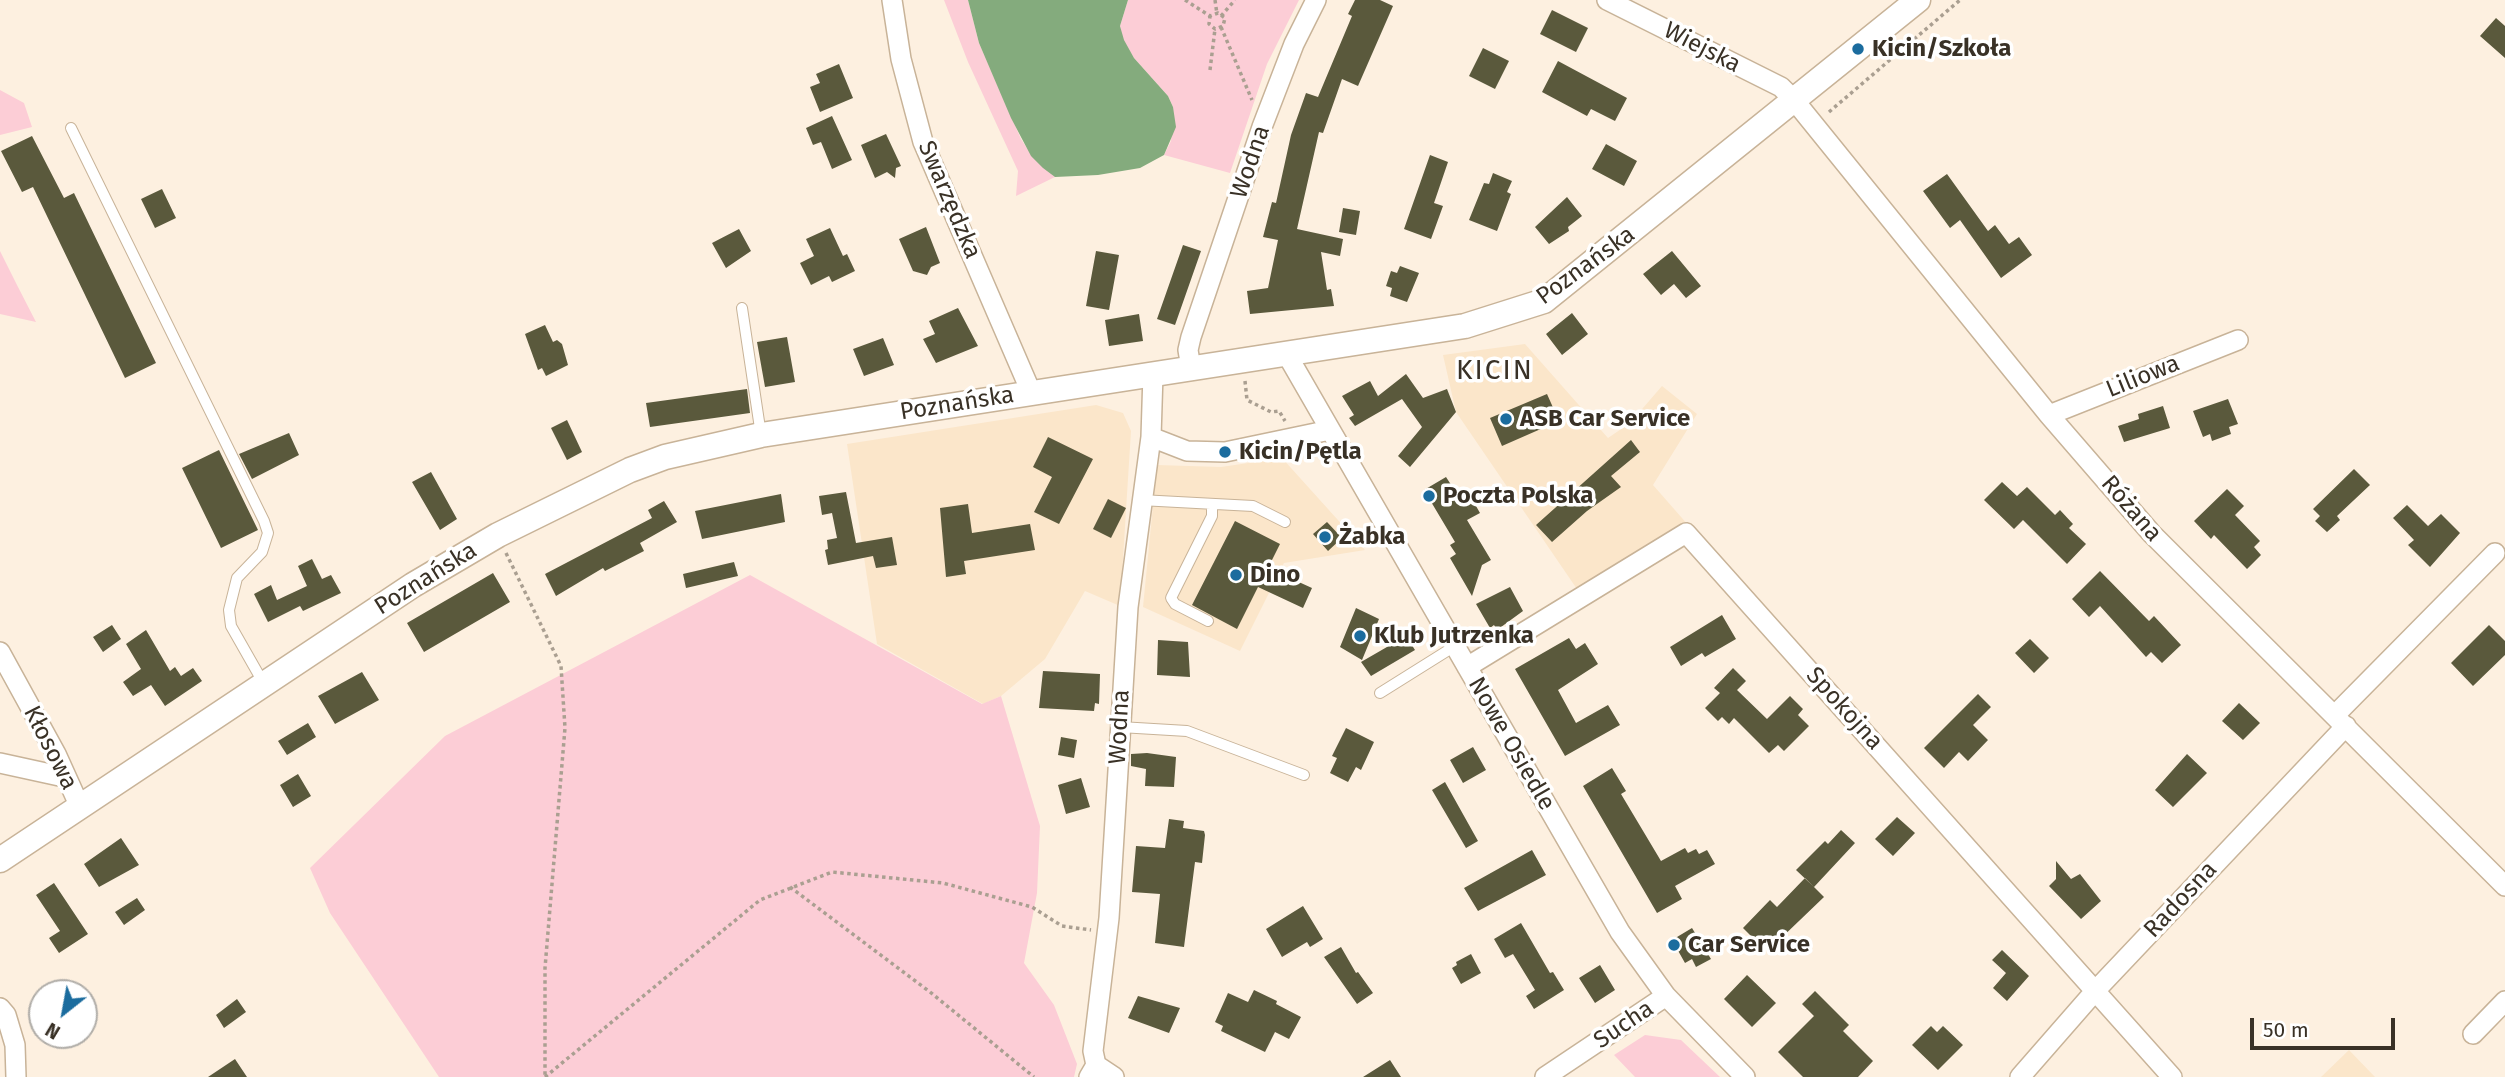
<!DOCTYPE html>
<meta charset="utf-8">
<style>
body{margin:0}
#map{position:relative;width:2505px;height:1077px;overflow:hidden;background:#fdf0e0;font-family:"Fira Sans",sans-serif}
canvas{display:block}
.north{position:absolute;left:28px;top:979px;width:70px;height:70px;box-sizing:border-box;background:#fff;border:2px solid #b0ada8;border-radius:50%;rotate:211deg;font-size:19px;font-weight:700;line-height:28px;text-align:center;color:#393126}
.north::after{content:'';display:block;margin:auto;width:24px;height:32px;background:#1b6c9e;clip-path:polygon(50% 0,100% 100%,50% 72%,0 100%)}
.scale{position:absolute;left:2250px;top:1018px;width:145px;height:32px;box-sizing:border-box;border:4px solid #393126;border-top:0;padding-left:9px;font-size:21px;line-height:24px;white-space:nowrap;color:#393126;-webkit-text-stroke:5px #fff;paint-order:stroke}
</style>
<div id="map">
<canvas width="2505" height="1077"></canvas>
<div class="north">N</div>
<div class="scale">50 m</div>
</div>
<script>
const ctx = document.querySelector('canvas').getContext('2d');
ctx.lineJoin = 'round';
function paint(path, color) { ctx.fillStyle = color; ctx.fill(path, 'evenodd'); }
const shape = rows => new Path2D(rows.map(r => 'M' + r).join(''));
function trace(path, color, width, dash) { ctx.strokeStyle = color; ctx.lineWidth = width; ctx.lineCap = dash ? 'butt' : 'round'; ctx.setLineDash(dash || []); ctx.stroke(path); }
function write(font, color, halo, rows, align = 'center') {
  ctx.font = font + ' "Fira Sans",sans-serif'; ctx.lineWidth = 7; ctx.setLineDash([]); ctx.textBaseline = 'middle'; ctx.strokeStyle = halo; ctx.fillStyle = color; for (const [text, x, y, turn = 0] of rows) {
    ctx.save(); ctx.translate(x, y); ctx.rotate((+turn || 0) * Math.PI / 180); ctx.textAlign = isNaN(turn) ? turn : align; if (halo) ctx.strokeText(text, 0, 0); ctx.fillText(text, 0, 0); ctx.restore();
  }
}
paint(shape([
 [1525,344,1608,438,1630,423,1662,386,1697,414,1653,485,1689,526,1579,592,1456,412,1443,355],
 [1096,405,1123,413,1131,431,1120,606,1085,591,1045,659,1001,696,983,704,877,644,847,444],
 [1282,458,1365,550,1284,563,1240,651,1143,607,1157,465,1221,467],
 [2349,1050,2375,1077,2321,1077]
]), '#fbe6ca');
paint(shape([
 [944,0,968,0,979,43,1021,139,1032,156,1055,177,1016,196,1018,171,968,62],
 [1128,0,1299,0,1267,64,1230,173,1164,155,1171,141,1173,107,1168,96,1134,58,1123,40,1120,26],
 [0,90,24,103,32,127,0,135],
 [0,251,18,287,36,322,0,314],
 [750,575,982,704,1001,696,1040,826,1037,893,1024,963,1054,1005,1077,1064,1074,1077,439,1077,330,913,310,868,445,736],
 [1645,1035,1681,1040,1720,1077,1635,1077,1614,1055]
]), '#fccdd6');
paint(shape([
 [968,0,1128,0,1120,26,1124,40,1134,58,1168,96,1173,107,1176,127,1164,155,1140,168,1098,175,1055,177,1043,168,1031,156,1011,118,979,43]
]), '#84ab7d');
paint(shape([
 [1355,0,1380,0,1393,6,1358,86,1342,79,1323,133,1319,132,1297,229,1343,239,1340,256,1321,252,1327,290,1331,289,1334,306,1250,314,1247,291,1268,288,1278,240,1263,237,1272,202,1276,203,1291,135,1306,93,1318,97,1352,16,1348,14],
 [1552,10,1588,28,1576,52,1540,34],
 [2496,18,2505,26,2505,58,2480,36],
 [1483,48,1509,61,1495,89,1469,76],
 [1558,61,1627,98,1615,121,1591,109,1587,116,1542,92],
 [839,64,853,98,820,112,810,87,820,83,816,74],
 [832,116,852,160,832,169,821,142,813,145,806,128],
 [886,134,901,166,896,168,895,178,887,172,875,178,861,145],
 [32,136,64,198,74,193,156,363,125,378,33,187,22,192,1,151],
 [1606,144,1637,161,1624,186,1592,169],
 [1430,155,1448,162,1434,203,1443,206,1431,239,1404,229],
 [1493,173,1512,181,1507,192,1511,194,1497,231,1469,220,1484,183,1489,184],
 [1947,174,1988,231,1995,225,2009,244,2019,237,2032,255,2001,278,1960,220,1950,228,1923,191],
 [162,189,176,218,155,228,141,199],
 [1567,197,1582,216,1568,227,1569,231,1549,244,1535,227],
 [1343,208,1360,211,1356,235,1339,232],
 [926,227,940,263,931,267,927,275,913,271,899,239],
 [830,228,843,256,847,254,855,271,832,282,829,276,811,285,800,263,814,256,806,239],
 [739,229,751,251,726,268,712,243],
 [1183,245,1201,251,1175,325,1157,319],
 [1096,251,1119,255,1109,310,1086,306],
 [1672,251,1701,286,1686,298,1674,284,1661,295,1643,274],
 [1400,266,1419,273,1407,302,1390,296,1392,288,1386,286,1391,271,1397,273],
 [958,308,978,346,936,363,923,339,935,334,929,321],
 [1572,313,1588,334,1562,355,1546,334],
 [1139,314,1143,341,1109,346,1105,320],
 [545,325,553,342,557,340,562,344,568,365,546,376,542,368,538,370,525,334],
 [787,337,795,382,765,387,757,342],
 [883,338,894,365,864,376,853,349],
 [1406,374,1423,398,1447,389,1456,412,1410,467,1398,456,1422,427,1402,399,1355,426,1349,418,1354,415,1342,396,1370,381,1378,396],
 [747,389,750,413,650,427,646,403],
 [1547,394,1559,421,1502,446,1490,418],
 [2228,399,2238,424,2229,427,2231,434,2212,441,2210,434,2203,437,2193,411],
 [2163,406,2170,428,2124,442,2118,426,2139,419,2138,414],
 [567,420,582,452,567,460,551,428],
 [289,433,299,455,252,479,239,454],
 [1048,437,1093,459,1059,524,1034,512,1052,477,1033,467],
 [1631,440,1640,452,1611,476,1621,487,1587,511,1552,542,1536,525],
 [219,450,258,530,221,548,182,468],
 [2354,469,2370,485,2337,516,2340,520,2327,532,2315,521,2320,516,2313,509],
 [431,472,457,519,440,530,412,482],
 [1446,477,1459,497,1468,492,1480,513,1467,520,1491,560,1482,565,1472,596,1450,558,1456,554,1450,545,1455,542,1424,490],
 [2002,482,2017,496,2027,487,2055,515,2060,510,2073,524,2069,528,2086,544,2067,564,2023,520,2014,529,1984,500],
 [2227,489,2244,506,2235,515,2260,541,2254,547,2261,555,2247,569,2214,535,2211,539,2194,521],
 [846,492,856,543,892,537,897,565,876,568,873,556,828,565,825,550,828,549,827,540,837,538,832,513,822,515,819,496],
 [781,494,785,522,702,539,695,511],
 [1108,499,1126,508,1111,538,1093,529],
 [664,501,677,522,640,543,644,551,605,571,603,568,556,596,545,574,652,518,648,510],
 [968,504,972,533,1030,524,1035,550,964,561,966,574,946,577,940,508],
 [2407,505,2428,526,2441,514,2460,533,2430,567,2408,545,2414,540,2393,518],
 [1235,521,1280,544,1268,568,1312,588,1303,608,1258,587,1237,629,1192,605],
 [1327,522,1342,538,1328,551,1313,534],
 [312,559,322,579,331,575,341,593,303,611,300,606,268,622,254,594,271,585,277,600,307,586,298,566],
 [734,562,738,576,686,588,683,574],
 [2100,571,2149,621,2154,616,2181,645,2162,663,2151,652,2146,657,2100,606,2089,617,2072,599],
 [493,573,510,602,424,652,407,623],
 [1510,587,1523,611,1497,630,1494,625,1490,628,1476,604],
 [1356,608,1379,619,1362,660,1340,647],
 [1722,615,1736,639,1705,657,1702,653,1681,666,1670,647],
 [112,625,121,639,103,652,93,637],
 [2489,625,2505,641,2505,655,2473,686,2451,663],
 [146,630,170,671,175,667,181,676,193,668,202,681,165,706,151,685,133,696,123,682,141,669,126,644],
 [1406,636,1415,650,1371,676,1361,662],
 [1569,638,1576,649,1585,643,1598,664,1558,690,1576,723,1608,705,1620,725,1565,756,1515,669],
 [2030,639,2049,658,2034,673,2015,653],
 [1158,640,1188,642,1190,677,1157,675],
 [1733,668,1746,681,1737,690,1767,719,1790,696,1803,709,1798,715,1809,726,1784,751,1778,745,1769,753,1734,718,1729,724,1722,717,1718,721,1705,708,1720,693,1714,688],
 [1043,671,1100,674,1099,704,1095,703,1094,711,1039,708],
 [362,672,379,700,335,724,318,696],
 [1978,694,1991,707,1973,725,1988,740,1968,761,1959,752,1944,768,1924,748],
 [2239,703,2260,723,2243,740,2222,721],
 [308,723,316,737,287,755,278,741],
 [1346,728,1374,742,1361,770,1356,767,1348,782,1330,773,1337,758,1332,756],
 [1061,737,1077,740,1074,758,1058,755],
 [1473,747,1486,770,1463,783,1450,760],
 [1147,753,1176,757,1174,787,1145,786,1146,769,1131,766,1131,754],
 [2187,754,2207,773,2173,807,2155,790],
 [1612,768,1626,791,1621,794,1661,861,1685,848,1688,853,1696,849,1699,854,1707,850,1715,864,1675,886,1682,899,1657,913,1583,786],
 [298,774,311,796,293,807,280,785],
 [1081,778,1090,807,1066,814,1058,785],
 [1445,782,1478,841,1466,848,1432,790],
 [1897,817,1915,833,1893,856,1875,839],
 [1169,819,1184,821,1183,828,1204,831,1205,835,1202,863,1195,862,1184,947,1155,943,1160,894,1132,892,1136,846,1165,848],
 [1841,830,1855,843,1814,887,1796,870,1825,841,1828,844],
 [121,838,139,865,99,887,84,864],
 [1532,850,1546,875,1478,911,1464,888],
 [2056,861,2071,879,2080,874,2101,901,2081,919,2049,886,2056,879],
 [1805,878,1824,897,1775,944,1767,936,1759,944,1743,928,1770,900,1777,907],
 [54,883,88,934,59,953,49,938,60,931,36,895],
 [137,898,145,910,124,925,115,912],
 [1303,906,1323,939,1310,947,1307,942,1282,957,1266,929],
 [1521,923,1550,973,1553,972,1564,990,1534,1009,1526,996,1535,990,1513,954,1505,958,1494,939],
 [1692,928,1711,959,1696,967,1692,959,1685,963,1672,940],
 [1341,947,1356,973,1358,972,1373,993,1357,1004,1324,957],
 [2002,950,2029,976,2007,1001,1993,988,2006,973,1992,960],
 [1471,954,1481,973,1461,984,1452,968,1457,965,1456,962],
 [1600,965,1615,990,1595,1003,1579,978],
 [1747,975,1776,1003,1752,1027,1724,999],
 [1254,990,1277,1001,1276,1004,1301,1017,1289,1039,1275,1032,1265,1052,1221,1031,1223,1026,1215,1022,1228,993,1248,1002],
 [1815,991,1849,1025,1843,1031,1873,1061,1858,1077,1803,1077,1778,1052,1814,1016,1802,1004],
 [1138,996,1180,1008,1169,1033,1128,1018],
 [237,999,246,1012,224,1028,216,1015],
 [1931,1026,1937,1032,1943,1026,1963,1045,1938,1070,1912,1045],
 [235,1059,247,1077,208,1077],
 [1390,1060,1401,1077,1363,1077]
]), '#5a593c');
const service = shape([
 [71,128,264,521,268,533,262,552,237,578,229,610,231,626,264,684],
 [742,308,761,435],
 [1140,500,1253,506,1285,522],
 [1208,621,1175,604,1171,598,1212,516,1212,504],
 [1380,693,1455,646],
 [1120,727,1187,731,1304,775]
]);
const minor = shape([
 [892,0,901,59,923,142,1031,392],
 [1607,0,1781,87,1794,100,2049,415,2152,534,2505,886],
 [1286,353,1620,932,1666,996,1745,1077],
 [1191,368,1188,350,1191,337,1262,127,1294,44,1316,0],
 [2049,415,2238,340],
 [1151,437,1187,451,1225,452,1330,430],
 [0,652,56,754,80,807],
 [1467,667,1686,533,2172,1077],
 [2335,715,2495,553],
 [0,763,64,777],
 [0,1008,6,1015,15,1045,16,1077],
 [2473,1034,2505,1001],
 [1096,1065,1114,1077],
 [1089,1077,1096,1065,1093,1051,1109,918,1128,607,1151,437,1153,374],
 [1545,1077,1666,996],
 [2020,1077,2096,990,2346,726]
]);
const tertiary = shape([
 [0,860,413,585,498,535,630,470,665,457,761,435,1465,326,1544,301,1918,0]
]);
trace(service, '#c8b398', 12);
trace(minor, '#c8b398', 22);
trace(tertiary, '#c8b398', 27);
trace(shape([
 [1185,0,1210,16,1218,13,1225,18,1223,26,1215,29,1209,24,1210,16],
 [1215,0,1217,14],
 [1221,16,1235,0],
 [1221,27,1252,100],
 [1210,70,1215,29],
 [1829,112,1960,0],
 [1245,381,1247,400,1271,412,1279,411,1285,421],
 [506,553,561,666,565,728,545,968,545,1076],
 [790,887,930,992,1034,1077],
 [545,1077,760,900,832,872,943,883,1032,907,1062,926,1091,930]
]), '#aa9f91', 3.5, [3.5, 3.5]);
trace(service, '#fff', 10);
trace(minor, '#fff', 19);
trace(tertiary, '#fff', 24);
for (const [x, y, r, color] of [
 [1858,49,7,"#1b6c9e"],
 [1506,419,7,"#1b6c9e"],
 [1225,452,7,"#1b6c9e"],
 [1429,496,7,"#1b6c9e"],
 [1325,537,7,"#1b6c9e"],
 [1236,575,7,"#1b6c9e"],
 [1360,636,7,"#1b6c9e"],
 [1674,945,7,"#1b6c9e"]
]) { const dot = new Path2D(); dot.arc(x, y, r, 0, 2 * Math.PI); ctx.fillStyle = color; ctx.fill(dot); trace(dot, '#fff', 2.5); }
write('24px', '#393126', '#fff', [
 ["Wiejska",1702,48,27],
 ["Wodna",1251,162,-71],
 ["Swarzędzka",949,200,67],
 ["Poznańska",1586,266,-36],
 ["Liliowa",2143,377,-22],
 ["Poznańska",957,404,-9],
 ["Różana",2131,509,49],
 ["Poznańska",426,579,-32],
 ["Spokojna",1844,709,48],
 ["Wodna",1120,727,-87],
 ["Nowe Osiedle",1511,744,60],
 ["Kłosowa",50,748,63],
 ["Radosna",2181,900,-47],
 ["Sucha",1624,1025,-34]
]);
write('bold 24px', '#393126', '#fff', [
 ["Kicin/Szkoła",1872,49],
 ["ASB Car Service",1520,419],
 ["Kicin/Pętla",1239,452],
 ["Poczta Polska",1443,496],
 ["Żabka",1339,537],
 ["Dino",1250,575],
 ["Klub Jutrzenka",1374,636],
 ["Car Service",1688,945]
], 'left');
ctx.letterSpacing = '2px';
write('28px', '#393126', '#fff', [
 ["KICIN",1495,371]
]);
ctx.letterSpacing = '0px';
</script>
